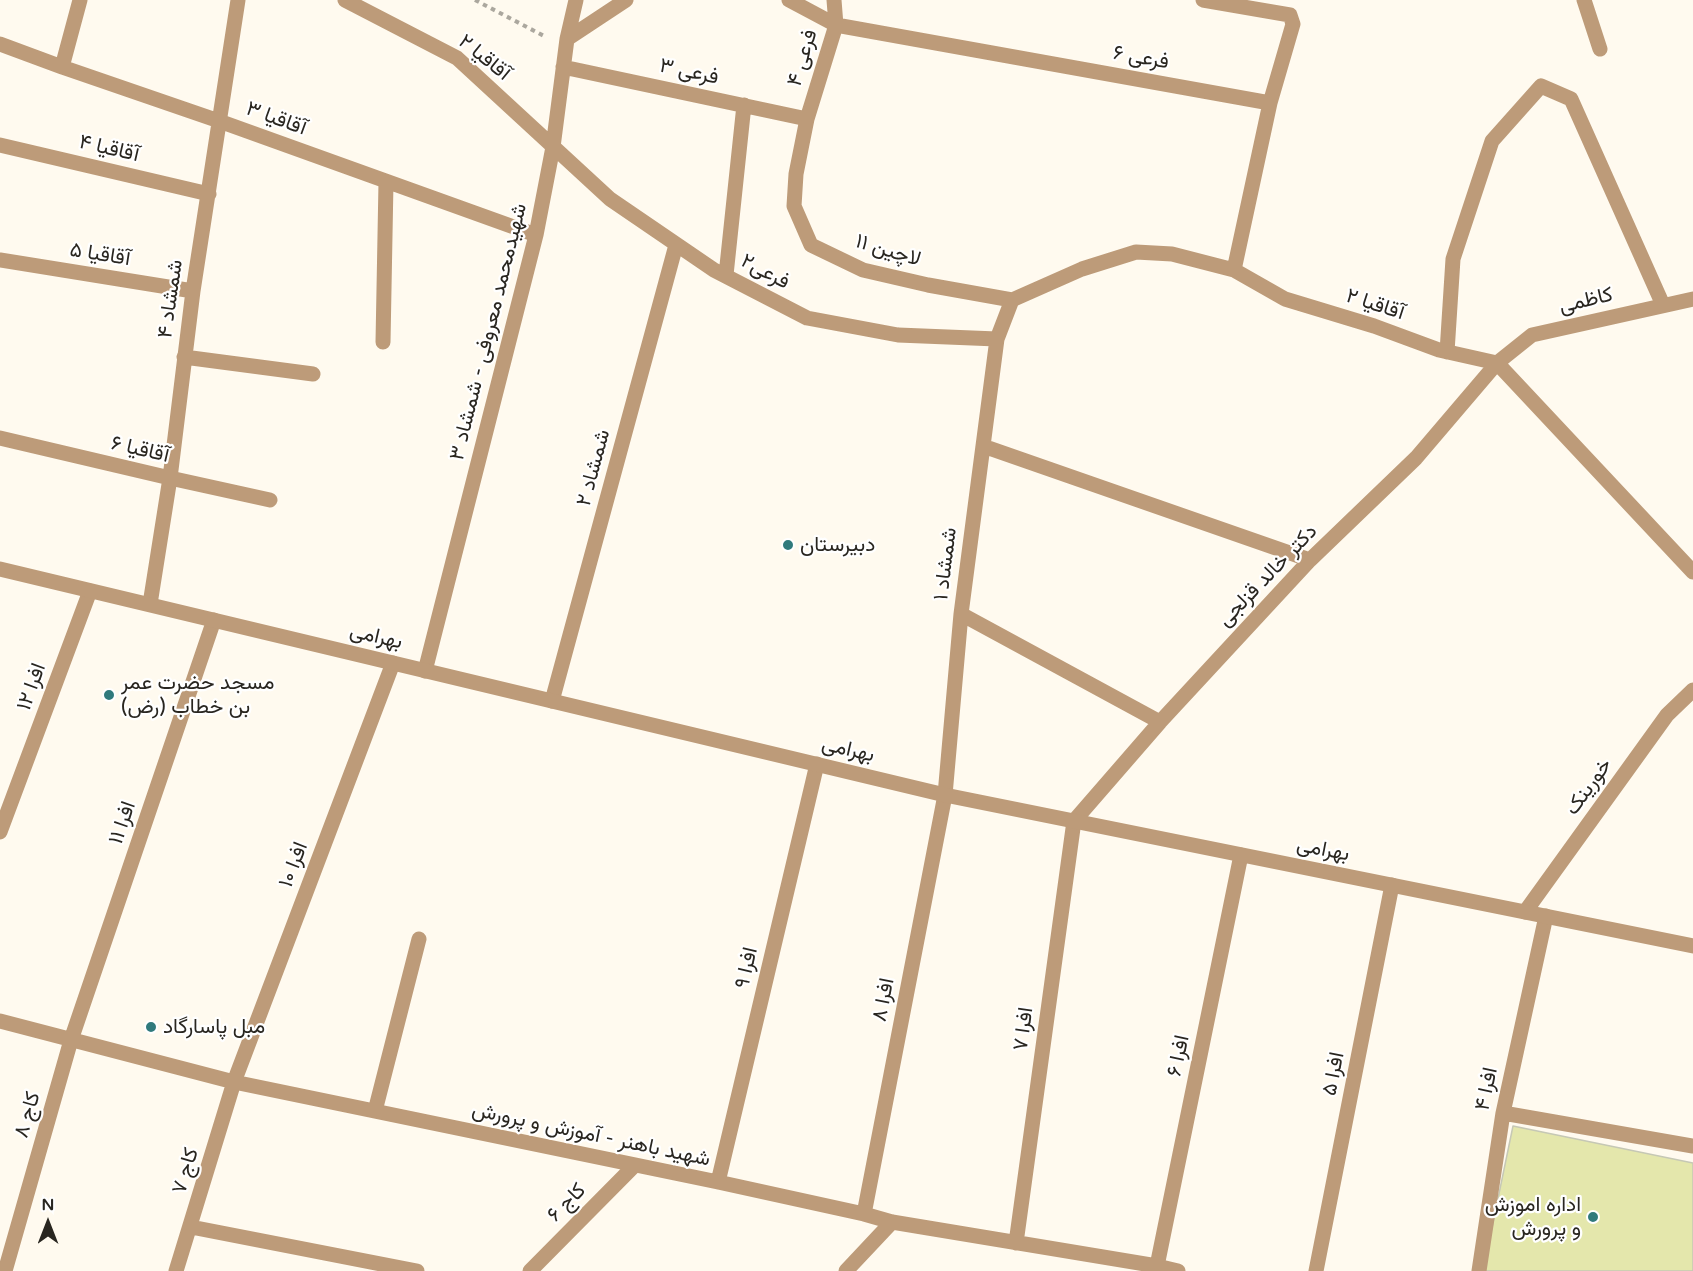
<!DOCTYPE html>
<meta charset="utf-8">
<style>
body{margin:0}
#map{position:relative;width:1693px;height:1271px;overflow:hidden;background:#fffaef;font-family:"Varela Round",sans-serif}
canvas{display:block}
.north{position:absolute;left:18px;top:1193px;width:60px;height:60px;-webkit-text-stroke:4px #fff;paint-order:stroke;rotate:0deg;font-size:16px;font-weight:700;line-height:24px;text-align:center;color:#292620}
.north::after{content:'';display:block;margin:auto;width:21px;height:27px;background:#292620;clip-path:polygon(50% 0,100% 100%,50% 72%,0 100%)}
</style>
<div id="map">
<canvas width="1693" height="1271"></canvas>
<div class="north">N</div>
</div>
<script>
const ctx = document.querySelector('canvas').getContext('2d');
ctx.lineJoin = 'round';
function paint(path, color) { ctx.fillStyle = color; ctx.fill(path, 'evenodd'); }
const shape = rows => new Path2D(rows.map(r => 'M' + r).join(''));
function trace(path, color, width, dash) { ctx.strokeStyle = color; ctx.lineWidth = width; ctx.lineCap = dash ? 'butt' : 'round'; ctx.setLineDash(dash || []); ctx.stroke(path); }
function write(font, color, halo, rows, align = 'center') {
  ctx.font = font + ' "Varela Round",Vazirmatn,sans-serif'; ctx.lineWidth = 4.5; ctx.setLineDash([]); ctx.textBaseline = 'middle'; ctx.strokeStyle = halo; ctx.fillStyle = color; for (const [text, x, y, turn = 0] of rows) {
    ctx.save(); ctx.translate(x, y); ctx.rotate((+turn || 0) * Math.PI / 180); ctx.textAlign = isNaN(turn) ? turn : align; if (halo) ctx.strokeText(text, 0, 0); ctx.fillText(text, 0, 0); ctx.restore();
  }
}
const building = shape([
 [1513,1126,1693,1163,1693,1271,1483,1271,1513,1126]
]);
paint(building, '#e4e7ac');
trace(building, '#c6c8b5', 1.5);
trace(shape([
 [475,0,546,37]
]), '#aba79e', 4, [4.5, 4.5]);
trace(shape([
 [345,0,457,58,610,199,714,270,807,318,898,335,997,339],
 [789,0,836,25,807,119,796,174,794,206,811,245,863,270,928,285,1012,300],
 [834,0,836,25,1270,103,1234,270],
 [1203,0,1290,15,1293,24,1270,103],
 [1584,0,1600,49],
 [567,39,626,0],
 [0,44,62,67,219,121,536,235],
 [62,67,80,0],
 [563,67,807,119],
 [0,145,209,194],
 [0,260,193,291],
 [726,275,744,105],
 [383,342,386,182],
 [1447,352,1453,259,1492,141,1541,86,1571,99,1663,305],
 [184,357,313,374],
 [0,438,170,478,270,500],
 [983,446,1310,560],
 [150,604,170,478,193,291,238,0],
 [961,614,1160,722],
 [425,671,536,235,553,147,567,39,576,0],
 [552,701,676,245],
 [0,832,90,591],
 [1525,912,1667,715,1693,690],
 [0,1021,234,1082,718,1182,864,1214,892,1222,1157,1266,1178,1271],
 [375,1111,419,939],
 [1503,1113,1693,1146],
 [718,1182,817,764],
 [864,1214,945,795,961,614,997,339,1012,300,1082,269,1136,252,1172,254,1234,270,1285,299,1374,326,1439,350,1497,363,1693,572],
 [191,1227,417,1271],
 [1016,1243,1074,821,1160,722,1310,560,1416,458,1497,363,1532,335,1693,299],
 [1157,1266,1241,855],
 [5,1271,71,1040,214,620],
 [176,1271,234,1082,393,663],
 [530,1271,635,1165],
 [846,1271,892,1222],
 [1316,1271,1392,885],
 [1479,1271,1503,1113,1546,916]
]), '#bd9b79', 15);
trace(shape([
 [0,569,945,795,1693,946]
]), '#bd9b79', 15);
for (const [x, y, r, color] of [
 [788,545,6,"#307a7c"],
 [109,695,6,"#307a7c"],
 [151,1027,6,"#307a7c"],
 [1593,1217,6,"#307a7c"]
]) { const dot = new Path2D(); dot.arc(x, y, r, 0, 2 * Math.PI); ctx.fillStyle = color; ctx.fill(dot); trace(dot, '#fff', 2); }
write('21px', '#292620', '#fff', [
 ["آقاقیا ۲",484,58,39],
 ["فرعی ۴",803,58,-73],
 ["فرعی ۶",1141,58,10],
 ["فرعی ۳",689,72,12],
 ["آقاقیا ۳",276,119,20],
 ["آقاقیا ۴",109,149,13],
 ["لاچین ۱۱",888,251,17],
 ["آقاقیا ۵",100,255,9],
 ["فرعی۲",765,272,28],
 ["شمشاد ۴",171,299,-82],
 ["کاظمی",1586,301,-13],
 ["آقاقیا ۲",1375,305,18],
 ["شهیدمحمد معروفی - شمشاد ۳",489,332,-76],
 ["آقاقیا ۶",140,450,13],
 ["شمشاد ۲",594,468,-75],
 ["شمشاد ۱",946,564,-83],
 ["دکتر خالد قزلجی",1268,576,-46],
 ["بهرامی",376,637,13],
 ["افرا ۱۲",32,687,-70],
 ["بهرامی",848,750,13],
 ["خورینک",1589,787,-54],
 ["افرا ۱۱",123,823,-71],
 ["بهرامی",1323,850,11],
 ["افرا ۱۰",294,865,-69],
 ["افرا ۹",747,968,-77],
 ["افرا ۸",884,1000,-79],
 ["افرا ۷",1024,1029,-82],
 ["افرا ۶",1179,1056,-78],
 ["افرا ۵",1334,1074,-79],
 ["افرا ۴",1487,1089,-78],
 ["کاج ۸",28,1115,-74],
 ["شهید باهنر - آموزش و پرورش",591,1135,12],
 ["کاج ۷",186,1171,-73],
 ["کاج ۶",567,1203,-45]
]);
write('21px', '#292620', '#fff', [
 ["دبیرستان",800,545],
 ["مسجد حضرت عمر",121,683],
 ["بن خطاب (رض)",121,707],
 ["مبل پاسارگاد",163,1027],
 ["اداره اموزش",1581,1205,"right"],
 ["و پرورش",1581,1229,"right"]
], 'left');
</script>
